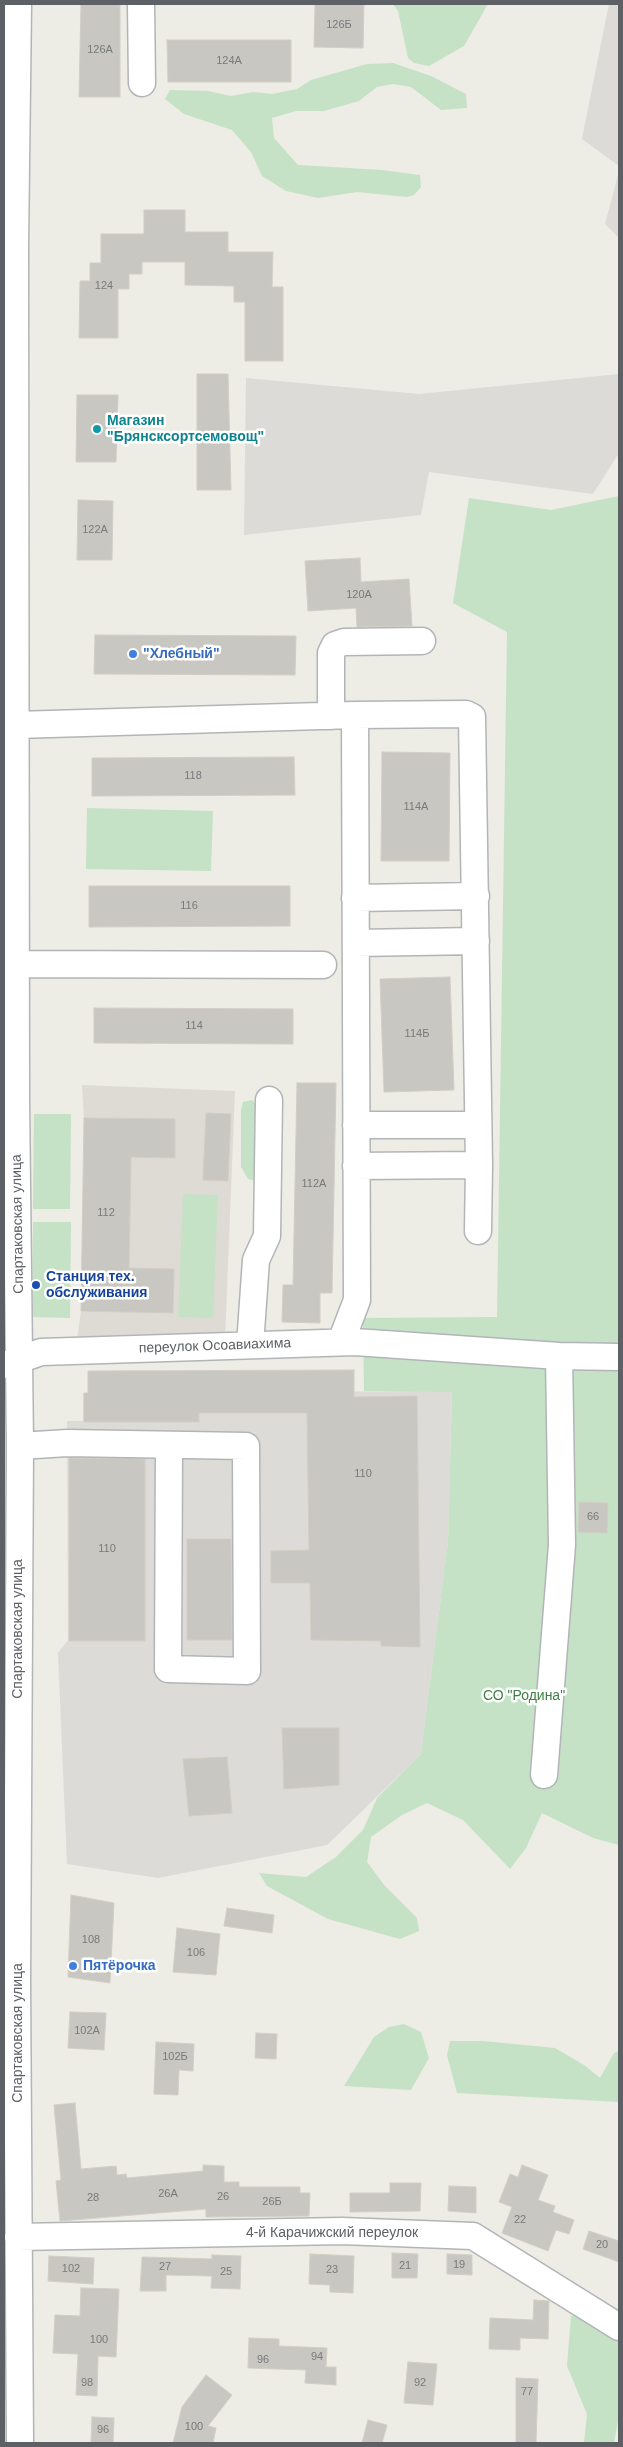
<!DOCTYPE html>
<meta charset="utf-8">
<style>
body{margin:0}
#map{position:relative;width:623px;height:2447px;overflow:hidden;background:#edece5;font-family:Arial,sans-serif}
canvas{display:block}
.frame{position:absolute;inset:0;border:5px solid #5d6064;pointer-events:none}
</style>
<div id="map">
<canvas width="623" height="2447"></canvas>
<div class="frame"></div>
</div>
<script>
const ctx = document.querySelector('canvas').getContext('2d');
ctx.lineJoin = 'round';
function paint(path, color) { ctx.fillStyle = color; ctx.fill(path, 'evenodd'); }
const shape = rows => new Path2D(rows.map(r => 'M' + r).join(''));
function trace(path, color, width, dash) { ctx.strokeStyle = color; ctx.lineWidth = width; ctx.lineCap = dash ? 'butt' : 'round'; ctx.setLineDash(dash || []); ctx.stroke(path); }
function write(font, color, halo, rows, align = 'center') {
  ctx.font = font + ' Arial,sans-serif'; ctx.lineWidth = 5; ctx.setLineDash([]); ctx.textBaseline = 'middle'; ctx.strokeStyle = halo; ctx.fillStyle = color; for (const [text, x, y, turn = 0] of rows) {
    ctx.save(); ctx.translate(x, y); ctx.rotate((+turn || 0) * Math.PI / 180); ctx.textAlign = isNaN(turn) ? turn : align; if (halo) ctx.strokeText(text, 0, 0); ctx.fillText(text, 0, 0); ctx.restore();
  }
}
paint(shape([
 [609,4,619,4,619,166,582,139],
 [619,171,619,238,605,224],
 [619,374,619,455,617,456,593,494,429,472,421,515,244,535,246,378,419,394],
 [452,1391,448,1541,421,1754,327,1845,158,1878,67,1864,58,1653,68,1640,67,1421,83,1421,83,1393]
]), '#dcdbd7');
paint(shape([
 [82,1085,235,1091,225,1338,77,1340,81,1311,84,1118]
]), '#dddbd4');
paint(shape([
 [393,4,488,4,464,46,429,66,414,63,408,58,398,11],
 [393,63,431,76,466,94,467,108,441,110,411,87,393,84,377,87,359,101,324,111,296,111,272,118,274,138,298,165,382,170,420,175,421,187,414,195,407,197,357,192,318,198,286,191,262,176,251,152,232,130,184,114,165,99,170,90,208,91,231,96,253,92,272,94,297,89,311,80,367,64],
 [619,496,619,1845,593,1838,542,1813,526,1848,510,1869,463,1820,427,1803,402,1815,371,1837,367,1862,385,1886,417,1918,419,1931,400,1939,328,1919,267,1886,259,1873,306,1877,336,1857,363,1830,377,1798,421,1754,448,1541,452,1392,364,1391,363,1318,497,1317,507,632,453,603,469,498,551,510],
 [87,808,213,811,211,871,86,869],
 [252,1100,261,1109,256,1181,248,1179,241,1167,241,1110,243,1102],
 [34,1114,71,1114,70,1209,33,1209],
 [183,1194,218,1195,213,1318,178,1317],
 [33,1222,71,1222,70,1318,32,1317],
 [404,2024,421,2032,429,2058,411,2090,344,2086,374,2037,389,2027],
 [450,2041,483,2041,555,2048,584,2065,600,2078,614,2053,619,2051,619,2102,457,2093,447,2055],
 [582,2315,619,2338,619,2415,614,2443,584,2443,587,2414,567,2366,571,2316]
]), '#c5e2c6');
const building = shape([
 [81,4,120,4,120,97,79,97,81,4],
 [315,4,364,4,363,48,314,47,315,4],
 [167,40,291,40,291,82,168,82,167,40],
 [144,210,185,210,185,232,228,232,228,252,273,252,272,287,283,287,283,361,245,361,245,302,234,302,234,286,185,285,185,262,142,262,142,274,129,274,129,289,118,289,118,338,79,338,80,281,90,281,90,263,101,263,101,234,144,234,144,210],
 [197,374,228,374,231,490,197,490,197,374],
 [77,395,118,395,116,462,76,462,77,395],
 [78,500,113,501,112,560,77,560,78,500],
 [360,558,361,582,409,579,412,626,357,627,356,608,308,611,305,561,360,558],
 [95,635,296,636,295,675,94,674,95,635],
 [382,752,450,753,449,861,381,861,382,752],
 [294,757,295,795,92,796,92,758,294,757],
 [89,886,290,886,290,926,89,927,89,886],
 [450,977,454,1090,384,1092,380,979,450,977],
 [94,1008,293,1009,293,1044,94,1043,94,1008],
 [297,1083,336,1083,332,1293,320,1293,320,1323,282,1322,283,1285,293,1285,297,1083],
 [206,1113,231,1114,228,1181,203,1180,206,1113],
 [84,1118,175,1119,175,1158,131,1157,129,1268,174,1269,173,1313,81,1311,84,1118],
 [354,1370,354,1397,417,1396,420,1647,381,1646,381,1641,311,1640,310,1583,271,1583,271,1551,309,1550,307,1413,199,1413,199,1422,84,1422,84,1393,88,1393,88,1371,354,1370],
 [69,1458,145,1459,145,1641,69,1641,69,1458],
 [579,1502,608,1503,607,1533,578,1532,579,1502],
 [187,1539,231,1539,232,1640,187,1640,187,1539],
 [282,1728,339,1728,339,1785,284,1789,282,1728],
 [227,1757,232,1813,189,1816,183,1759,227,1757],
 [71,1895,114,1903,110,1983,68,1977,71,1895],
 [227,1908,274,1915,272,1933,224,1926,227,1908],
 [177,1928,220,1934,216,1975,173,1972,177,1928],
 [70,2012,106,2013,104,2050,68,2048,70,2012],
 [256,2033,277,2034,276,2059,255,2058,256,2033],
 [156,2042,194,2044,193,2071,179,2070,178,2095,154,2094,156,2042],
 [75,2103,81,2169,116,2166,117,2175,126,2174,127,2178,203,2171,203,2165,224,2166,224,2182,239,2182,239,2187,300,2187,300,2193,310,2193,309,2216,206,2217,206,2209,60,2221,56,2181,61,2180,54,2105,75,2103],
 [522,2165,548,2175,538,2200,555,2206,553,2212,574,2220,569,2234,556,2230,548,2251,502,2233,512,2207,499,2202,510,2174,518,2177,522,2165],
 [390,2183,421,2183,420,2211,350,2212,350,2193,390,2193,390,2183],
 [449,2186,476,2187,476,2213,448,2211,449,2186],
 [589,2231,619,2241,619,2262,583,2249,589,2231],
 [392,2253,418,2254,417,2278,392,2278,392,2253],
 [310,2254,354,2256,353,2293,330,2292,330,2285,309,2284,310,2254],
 [447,2254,472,2255,472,2275,447,2274,447,2254],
 [212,2255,241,2256,240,2289,211,2288,212,2276,166,2275,166,2291,140,2291,142,2257,212,2259,212,2255],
 [49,2256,94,2258,93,2284,48,2281,49,2256],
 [81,2288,119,2289,116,2357,98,2356,97,2396,76,2395,78,2354,53,2353,55,2315,80,2316,81,2288],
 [534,2300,549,2301,548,2339,520,2338,520,2350,489,2349,490,2318,533,2320,534,2300],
 [249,2338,279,2339,279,2346,327,2348,326,2367,336,2367,336,2385,305,2383,306,2370,248,2368,249,2338],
 [408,2362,437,2364,433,2405,404,2403,408,2362],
 [206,2375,232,2395,208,2426,216,2428,213,2443,173,2443,182,2407,206,2375],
 [516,2378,538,2379,536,2443,516,2443,516,2378],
 [92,2417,114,2418,113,2443,91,2443,92,2417],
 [368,2420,387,2425,382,2443,362,2443,368,2420]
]);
paint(building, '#c9c7c2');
trace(building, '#d2cec4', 1);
const minor = shape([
 [18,4,15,246,16,1100,20,1446,17,1982,20,2443],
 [141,4,142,83],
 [331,716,331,653,335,645,344,642,422,641],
 [16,725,355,715,466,714,472,717,479,1165,356,1166],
 [355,898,476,896],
 [356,943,476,941],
 [16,964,323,965],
 [356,1125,478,1125],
 [478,1231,479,1165],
 [341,1342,357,1300,355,715],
 [250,1345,256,1260,267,1236,269,1100],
 [4,1365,41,1352,355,1342,559,1356,619,1357],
 [20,1446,67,1443,246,1446,247,1671,168,1669,169,1445],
 [544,1775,562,1545,559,1356],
 [18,2237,342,2231,473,2236,619,2327]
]);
trace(minor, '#b2b5b8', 29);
trace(minor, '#fff', 26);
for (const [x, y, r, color] of [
 [97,429,5,"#0f9aa8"],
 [133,654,5,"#3f7fe0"],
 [36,1285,5,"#1a4fb4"],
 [73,1966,5,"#3f7fe0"]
]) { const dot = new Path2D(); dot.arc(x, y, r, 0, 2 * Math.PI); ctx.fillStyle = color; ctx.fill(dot); trace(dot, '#fff', 2); }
write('11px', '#787a7c', null, [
 ["126Б",339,25],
 ["126А",100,50],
 ["124А",229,61],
 ["124",104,286],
 ["122А",95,530],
 ["120А",359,595],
 ["118",193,776],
 ["114А",416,807],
 ["116",189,906],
 ["114",194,1026],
 ["114Б",417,1034],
 ["112А",314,1184],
 ["112",106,1213],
 ["110",363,1474],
 ["66",593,1517],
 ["110",107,1549],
 ["108",91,1940],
 ["106",196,1953],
 ["102А",87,2031],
 ["102Б",175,2057],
 ["26А",168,2194],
 ["26",223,2197],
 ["28",93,2198],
 ["26Б",272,2202],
 ["22",520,2220],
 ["20",602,2245],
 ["19",459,2265],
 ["21",405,2266],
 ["27",165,2267],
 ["102",71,2269],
 ["23",332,2270],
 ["25",226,2272],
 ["100",99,2340],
 ["94",317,2357],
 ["96",263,2360],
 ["98",87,2383],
 ["92",420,2383],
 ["77",527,2392],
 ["100",194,2427],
 ["96",103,2430]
]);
write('bold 14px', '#0d838f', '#fff', [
 ["Магазин",107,421],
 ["\"Брянсксортсемовощ\"",107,437]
], 'left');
write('bold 14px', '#366cbe', '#fff', [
 ["\"Хлебный\"",143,654],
 ["Пятёрочка",83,1966]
], 'left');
write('14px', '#5d6064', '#fff', [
 ["Спартаковская улица",18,1224,-91],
 ["переулок Осоавиахима",215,1346,-2],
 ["Спартаковская улица",18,1629,-90],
 ["Спартаковская улица",18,2033,-90],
 ["4-й Карачижский переулок",332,2233]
]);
write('bold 14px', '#164399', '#fff', [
 ["Станция тех.",46,1277],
 ["обслуживания",46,1293]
], 'left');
write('14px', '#408045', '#fff', [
 ["СО \"Родина\"",524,1696]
]);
</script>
